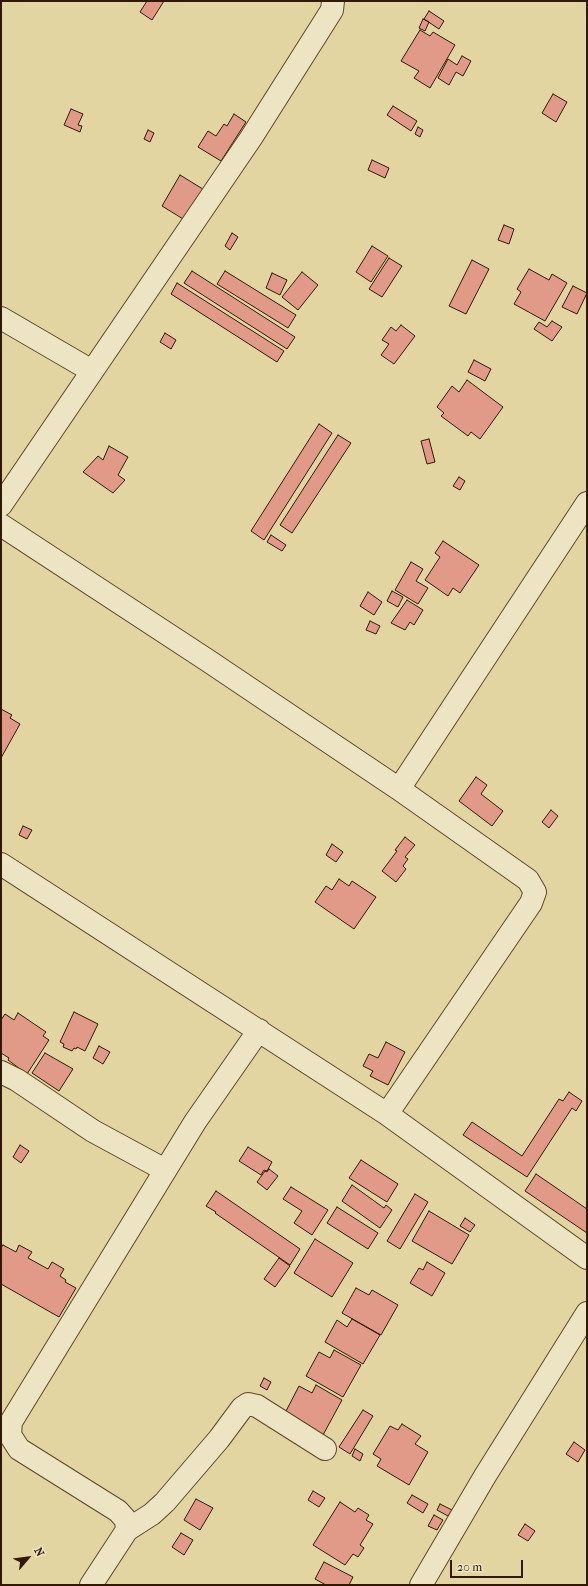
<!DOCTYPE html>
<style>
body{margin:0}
#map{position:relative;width:588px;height:1586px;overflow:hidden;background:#e3d5a2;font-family:"IM FELL French Canon",serif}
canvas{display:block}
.frame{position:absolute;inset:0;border:2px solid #301900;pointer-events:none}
.north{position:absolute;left:8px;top:1538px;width:40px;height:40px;-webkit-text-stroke:3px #ede4c3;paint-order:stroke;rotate:62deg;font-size:11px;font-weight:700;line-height:16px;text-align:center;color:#301900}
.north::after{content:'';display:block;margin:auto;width:14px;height:18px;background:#301900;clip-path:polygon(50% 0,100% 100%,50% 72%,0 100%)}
.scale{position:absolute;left:450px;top:1560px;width:73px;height:18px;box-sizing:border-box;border:2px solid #301900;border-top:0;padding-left:5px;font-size:12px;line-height:14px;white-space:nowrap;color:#301900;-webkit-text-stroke:3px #ede4c3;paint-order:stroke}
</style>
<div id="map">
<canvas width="588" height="1586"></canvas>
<div class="frame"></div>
<div class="north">N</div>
<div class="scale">20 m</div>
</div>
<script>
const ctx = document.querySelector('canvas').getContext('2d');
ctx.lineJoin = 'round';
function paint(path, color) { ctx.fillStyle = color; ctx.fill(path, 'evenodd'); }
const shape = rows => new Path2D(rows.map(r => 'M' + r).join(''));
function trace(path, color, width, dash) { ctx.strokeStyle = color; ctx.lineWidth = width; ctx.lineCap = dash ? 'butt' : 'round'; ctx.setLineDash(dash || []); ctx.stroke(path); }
const building = shape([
 [147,1,164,1,152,20,140,12,147,1],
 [429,11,444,21,439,29,424,19,429,11],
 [423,19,429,22,425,31,419,28,423,19],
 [420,30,430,36,433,32,455,45,430,88,414,78,419,71,401,61,420,30],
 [462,56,471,61,463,76,456,72,449,85,438,78,448,59,457,65,462,56],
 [553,94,567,102,556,122,542,113,553,94],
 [393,106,417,121,411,131,387,115,393,106],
 [71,109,83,114,78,125,82,126,80,132,64,125,71,109],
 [234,114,246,122,221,161,198,147,208,131,216,136,224,124,227,126,234,114],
 [418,127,423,130,420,137,415,134,418,127],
 [148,130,154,133,150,142,144,139,148,130],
 [372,160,389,168,385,178,368,170,372,160],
 [180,175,206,191,188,222,162,206,180,175],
 [504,225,514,229,509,244,498,240,504,225],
 [232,233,238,237,230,250,225,246,232,233],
 [372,246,388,256,371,282,356,272,372,246],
 [389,258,402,266,382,297,369,289,389,258],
 [472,260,489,269,466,314,449,306,472,260],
 [529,269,549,280,552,274,567,283,545,321,514,304,521,292,517,289,529,269],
 [192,271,295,337,287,349,184,283,192,271],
 [225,271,296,315,288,328,217,284,225,271],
 [302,272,318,285,298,310,282,297,302,272],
 [272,273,287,280,280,295,266,288,272,273],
 [177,283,284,351,277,362,171,294,177,283],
 [573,286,587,293,577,314,562,307,573,286],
 [552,321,562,327,552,341,534,329,539,322,547,327,552,321],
 [401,325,415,336,394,364,381,355,389,344,382,340,391,327,396,331,401,325],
 [165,333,176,340,171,349,160,342,165,333],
 [474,360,491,369,485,381,468,372,474,360],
 [467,380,503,407,480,439,471,432,468,436,441,416,444,413,437,407,452,386,459,392,467,380],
 [319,424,332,433,264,540,251,531,319,424],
 [338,435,351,443,292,533,280,525,338,435],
 [429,439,435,462,427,464,421,441,429,439],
 [109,446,128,457,118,475,125,480,113,493,83,472,98,456,103,460,109,446],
 [459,477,465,481,460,490,453,486,459,477],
 [271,535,286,545,282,551,267,542,271,535],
 [443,541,479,565,460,593,453,588,448,596,425,580,440,557,435,553,443,541],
 [411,562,423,569,416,581,428,588,418,604,395,590,411,562],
 [392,591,403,597,398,607,387,601,392,591],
 [368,592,382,602,374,615,360,606,368,592],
 [407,600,423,610,414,625,410,622,405,630,391,623,407,600],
 [370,621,380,626,376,634,366,630,370,621],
 [1,709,12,715,10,718,20,724,1,758,1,709],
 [476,777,487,785,481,794,503,811,492,826,459,801,476,777],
 [551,810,558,816,549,828,542,822,551,810],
 [23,826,32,830,27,839,19,835,23,826],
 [405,837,415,845,405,857,408,859,403,866,406,869,396,882,382,871,397,851,395,850,405,837],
 [332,844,343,852,336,862,326,855,332,844],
 [339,879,349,886,352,881,376,897,354,929,315,902,326,886,332,890,339,879],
 [74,1012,98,1024,85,1051,77,1047,76,1049,74,1048,72,1051,63,1047,64,1044,60,1042,74,1012],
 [18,1013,46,1032,43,1036,49,1040,27,1074,8,1060,9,1058,1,1053,1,1020,5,1014,14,1020,18,1013],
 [386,1042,405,1052,388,1085,370,1076,373,1071,363,1066,369,1054,378,1058,386,1042],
 [99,1046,110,1052,103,1064,93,1058,99,1046],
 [45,1053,73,1069,59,1091,32,1073,45,1053],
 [569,1092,582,1101,576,1111,572,1108,527,1177,463,1135,472,1122,522,1156,559,1099,563,1101,569,1092],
 [20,1145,29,1151,21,1163,13,1157,20,1145],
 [248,1147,272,1162,267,1171,264,1170,261,1175,239,1161,248,1147],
 [361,1160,398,1184,387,1202,349,1178,361,1160],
 [269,1169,278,1176,267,1190,257,1182,265,1171,267,1172,269,1169],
 [536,1174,587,1209,587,1233,525,1191,536,1174],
 [352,1185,384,1208,386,1205,392,1210,380,1228,342,1201,352,1185],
 [291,1187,328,1210,312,1235,294,1223,302,1211,283,1199,291,1187],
 [216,1191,300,1249,290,1265,215,1213,216,1212,206,1206,216,1191],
 [415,1194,428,1202,400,1249,387,1241,415,1194],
 [337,1207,378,1233,368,1249,327,1223,337,1207],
 [429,1211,469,1235,452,1264,412,1241,429,1211],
 [465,1218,475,1225,470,1232,460,1226,465,1218],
 [315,1239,353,1263,332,1297,294,1273,315,1239],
 [3,1245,16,1252,19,1245,32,1252,28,1258,48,1269,52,1262,64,1269,60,1276,66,1280,65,1282,76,1288,59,1317,1,1284,1,1248,3,1245],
 [279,1258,290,1266,275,1287,264,1279,279,1258],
 [427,1262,445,1273,432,1296,410,1283,419,1268,423,1270,427,1262],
 [356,1288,369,1295,372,1290,398,1305,381,1335,342,1313,356,1288],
 [352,1319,380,1335,363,1364,325,1342,337,1320,347,1327,352,1319],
 [334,1350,361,1365,343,1397,306,1376,319,1352,330,1358,334,1350],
 [264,1378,271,1382,267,1390,260,1386,264,1378],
 [316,1385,342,1400,323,1435,285,1413,299,1386,312,1393,316,1385],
 [363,1410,373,1416,350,1454,339,1447,363,1410],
 [402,1424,421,1436,415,1444,428,1452,409,1485,377,1466,381,1459,373,1454,390,1426,398,1430,402,1424],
 [574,1442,585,1450,578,1462,566,1454,574,1442],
 [355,1449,363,1454,360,1461,352,1456,355,1449],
 [313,1491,325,1498,319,1507,308,1500,313,1491],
 [412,1495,428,1504,423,1513,407,1503,412,1495],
 [196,1499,213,1508,200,1530,184,1520,196,1499],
 [340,1502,355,1512,358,1508,369,1515,366,1520,373,1524,360,1545,364,1548,358,1557,353,1554,345,1565,313,1545,340,1502],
 [440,1504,452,1510,448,1516,437,1510,440,1504],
 [434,1515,443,1520,437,1530,428,1526,434,1515],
 [525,1524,535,1531,528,1541,518,1535,525,1524],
 [181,1533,193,1540,184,1555,172,1547,181,1533],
 [324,1562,353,1577,349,1585,326,1585,315,1579,324,1562]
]);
paint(building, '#e09a87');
trace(building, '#301900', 1);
const street = shape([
 [1,318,92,371],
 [1,505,251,138,332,10,333,1],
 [1,525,207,660,399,789],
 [1,864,387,1114,587,1258],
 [1,1072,17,1080,93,1131,165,1170],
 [387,1114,531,903,535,892,528,880,399,789,587,503],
 [127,1530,152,1514,165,1502,219,1439,242,1408,248,1404,257,1406,325,1449],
 [91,1585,127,1530,126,1520,118,1511,19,1449,10,1435,11,1422,195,1122,259,1030],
 [421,1585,485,1476,587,1313]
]);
trace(street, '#5d4828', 24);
trace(street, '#ede4c3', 22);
</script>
